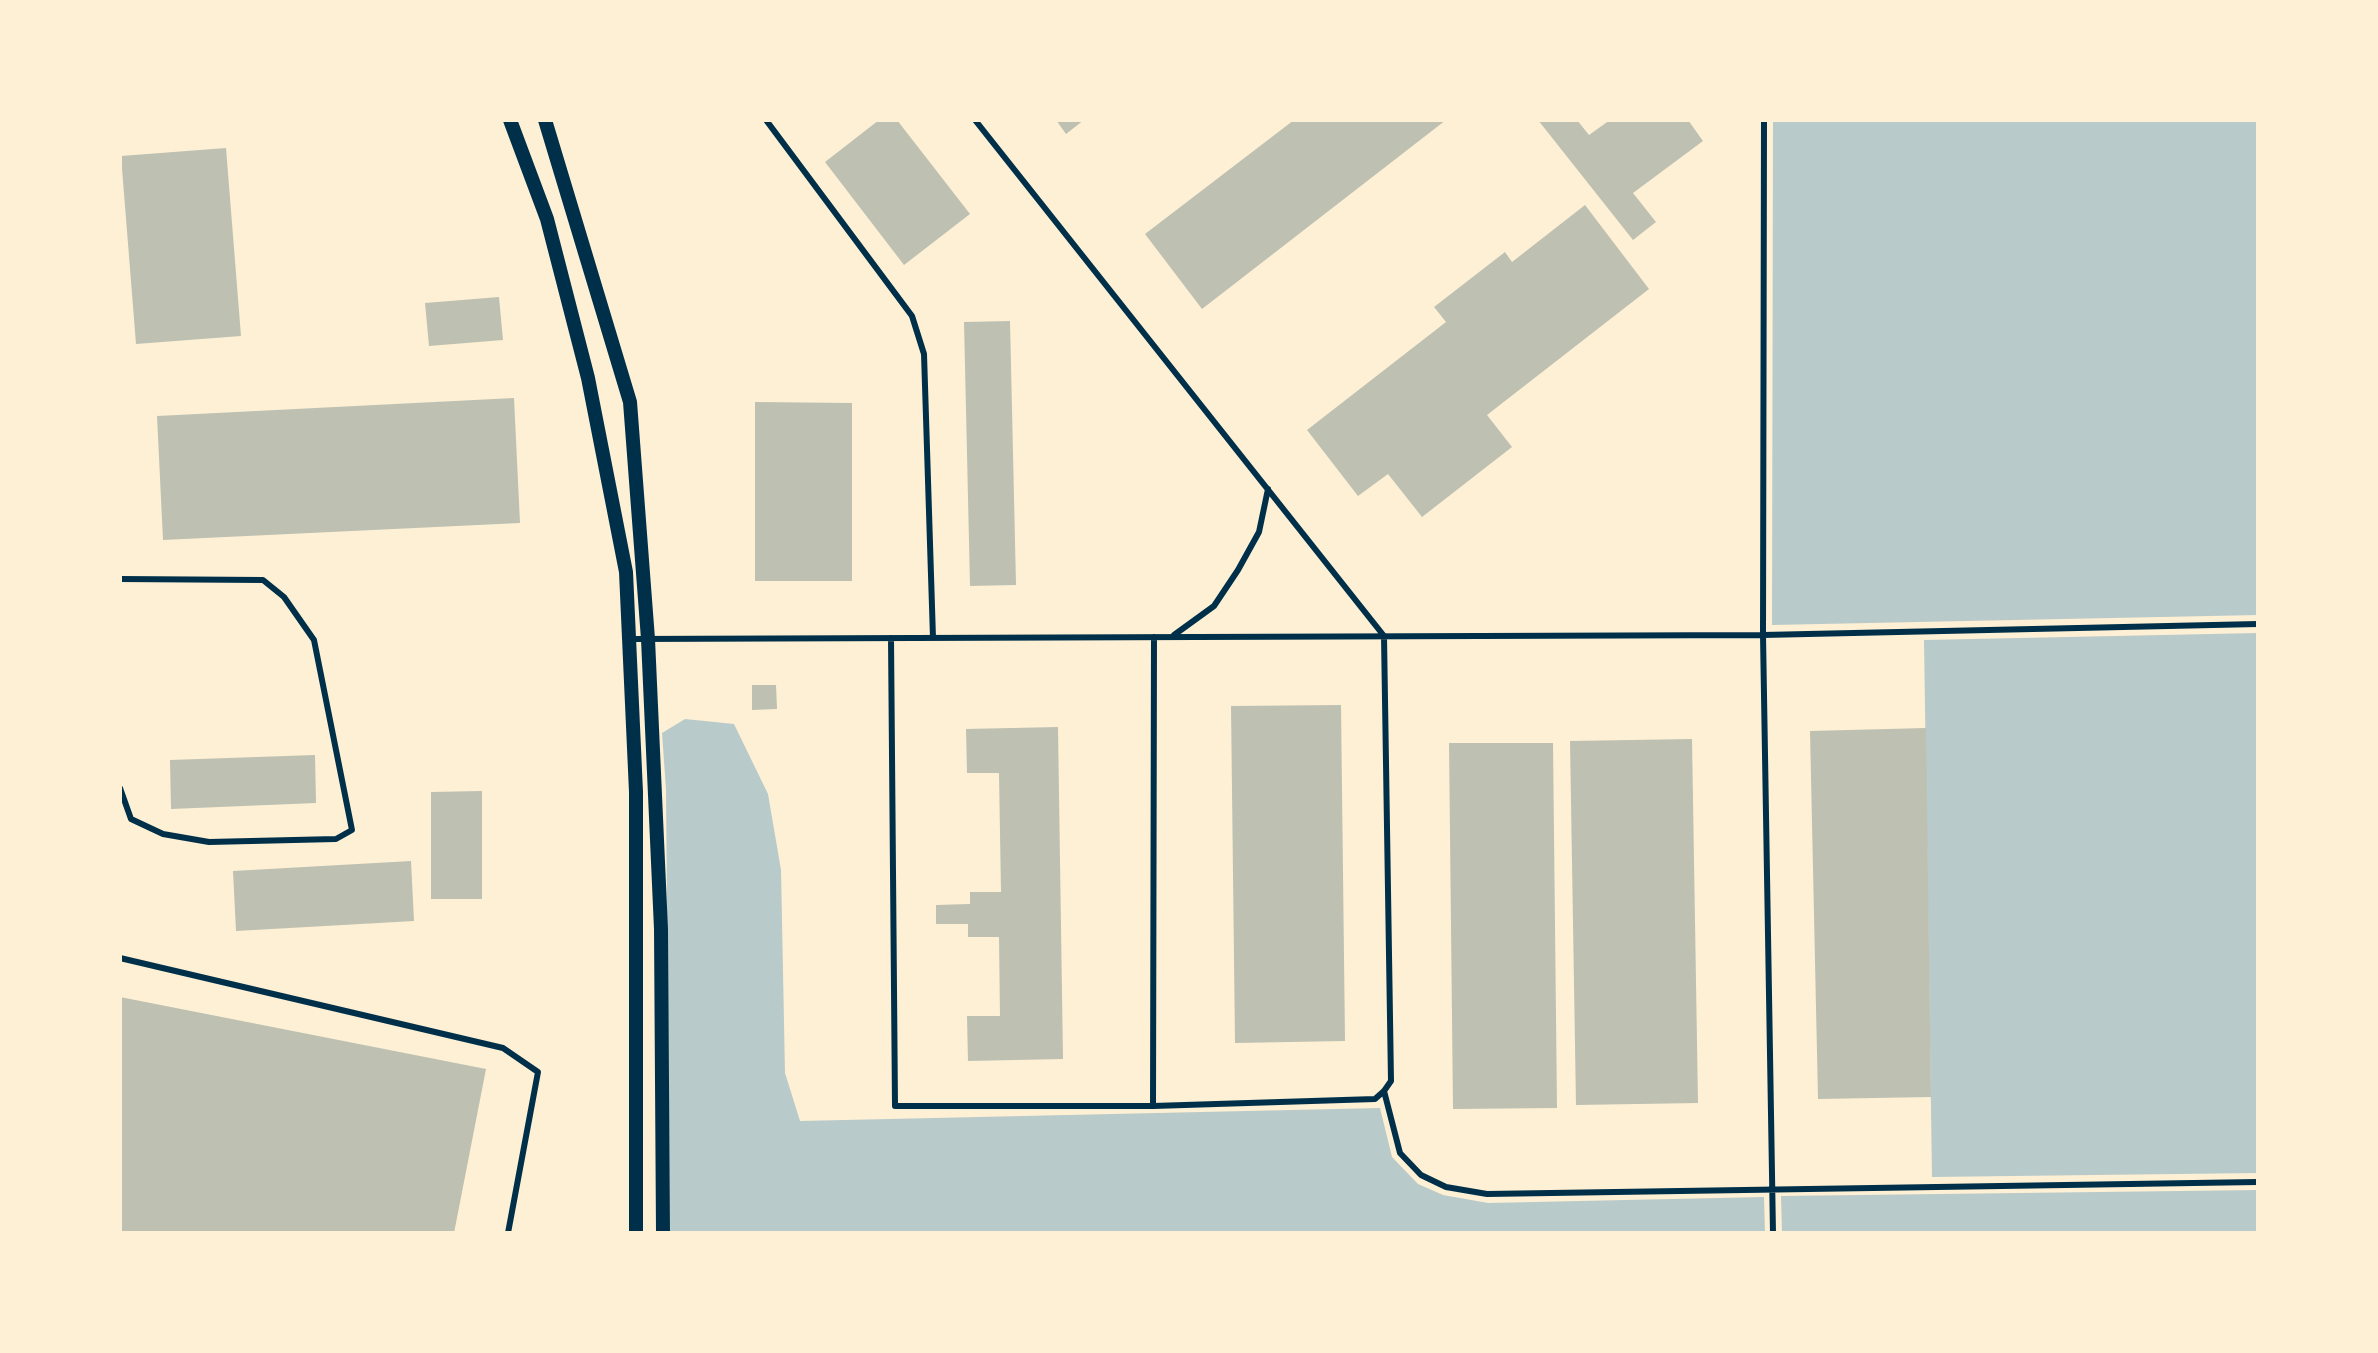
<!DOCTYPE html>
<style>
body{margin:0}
#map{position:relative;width:2378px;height:1353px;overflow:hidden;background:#fdf0d5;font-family:"Noto Sans",sans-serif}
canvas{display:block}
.frame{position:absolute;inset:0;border:122px solid #fdf0d5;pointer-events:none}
</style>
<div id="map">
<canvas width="2378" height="1353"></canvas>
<div class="frame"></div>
</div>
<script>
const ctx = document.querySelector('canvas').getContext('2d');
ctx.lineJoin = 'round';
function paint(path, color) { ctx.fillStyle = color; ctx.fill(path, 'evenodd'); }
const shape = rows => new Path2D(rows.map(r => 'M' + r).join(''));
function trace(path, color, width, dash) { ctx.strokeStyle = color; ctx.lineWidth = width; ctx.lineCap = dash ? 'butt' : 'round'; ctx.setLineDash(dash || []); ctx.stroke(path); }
paint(shape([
 [1773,120,2258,120,2258,615,1772,625],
 [2258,633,2258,1173,1932,1177,1924,640],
 [685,719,734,724,768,794,781,870,785,1073,800,1121,1380,1108,1392,1157,1418,1184,1443,1195,1488,1203,1764,1197,1765,1233,670,1233,666,789,662,733],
 [2258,1190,2258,1233,1782,1233,1781,1196]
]), '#b9caca');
paint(shape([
 [879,120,897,120,970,214,904,265,825,162],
 [1056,120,1084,120,1066,134],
 [1294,120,1446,120,1202,309,1145,234],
 [1538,120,1577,120,1589,135,1610,120,1688,120,1703,141,1633,193,1656,222,1633,240],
 [226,148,241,336,136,344,121,156],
 [1585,205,1649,289,1487,415,1512,447,1422,517,1388,474,1358,496,1307,430,1446,322,1434,307,1505,252,1512,262],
 [499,297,503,340,429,346,425,303],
 [1010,321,1016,585,970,586,964,322],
 [514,398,520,523,163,540,157,416],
 [755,402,852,403,852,581,755,581],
 [752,685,776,685,777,709,752,710],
 [1341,705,1345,1041,1235,1043,1231,706],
 [1058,727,1063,1059,968,1061,967,1016,1000,1016,999,937,968,937,968,924,936,924,936,905,970,904,970,892,1001,892,999,773,967,773,966,729],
 [1926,728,1931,1097,1818,1099,1810,731],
 [1692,739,1698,1103,1576,1105,1570,741],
 [1449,743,1553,743,1557,1108,1453,1109],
 [315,755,316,803,171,809,170,760],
 [482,791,482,899,431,899,431,792],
 [411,861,414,921,236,931,233,871],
 [120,997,486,1069,454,1233,120,1233]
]), '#bec0b2');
trace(shape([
 [766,120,912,316,924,354,933,638],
 [1764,120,1763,635,1773,1233],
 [120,579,263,580,284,597,314,640,352,830,336,839,209,842,163,834,131,819,120,788],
 [1174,635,1214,606,1238,570,1259,532,1268,489],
 [891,638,895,1106,1153,1106,1375,1099,1384,1091,1391,1081,1384,636,975,120],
 [631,639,1763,635,2258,624],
 [120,958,503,1048,538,1072,508,1233],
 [1384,1091,1400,1153,1421,1175,1446,1187,1487,1194,2258,1182],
 [1153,1106,1154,637]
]), '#003049', 6);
trace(shape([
 [510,120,547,219,588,378,626,572,636,792,636,1233],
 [545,120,630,402,648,639,661,929,663,1233]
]), '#003049', 14);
</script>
